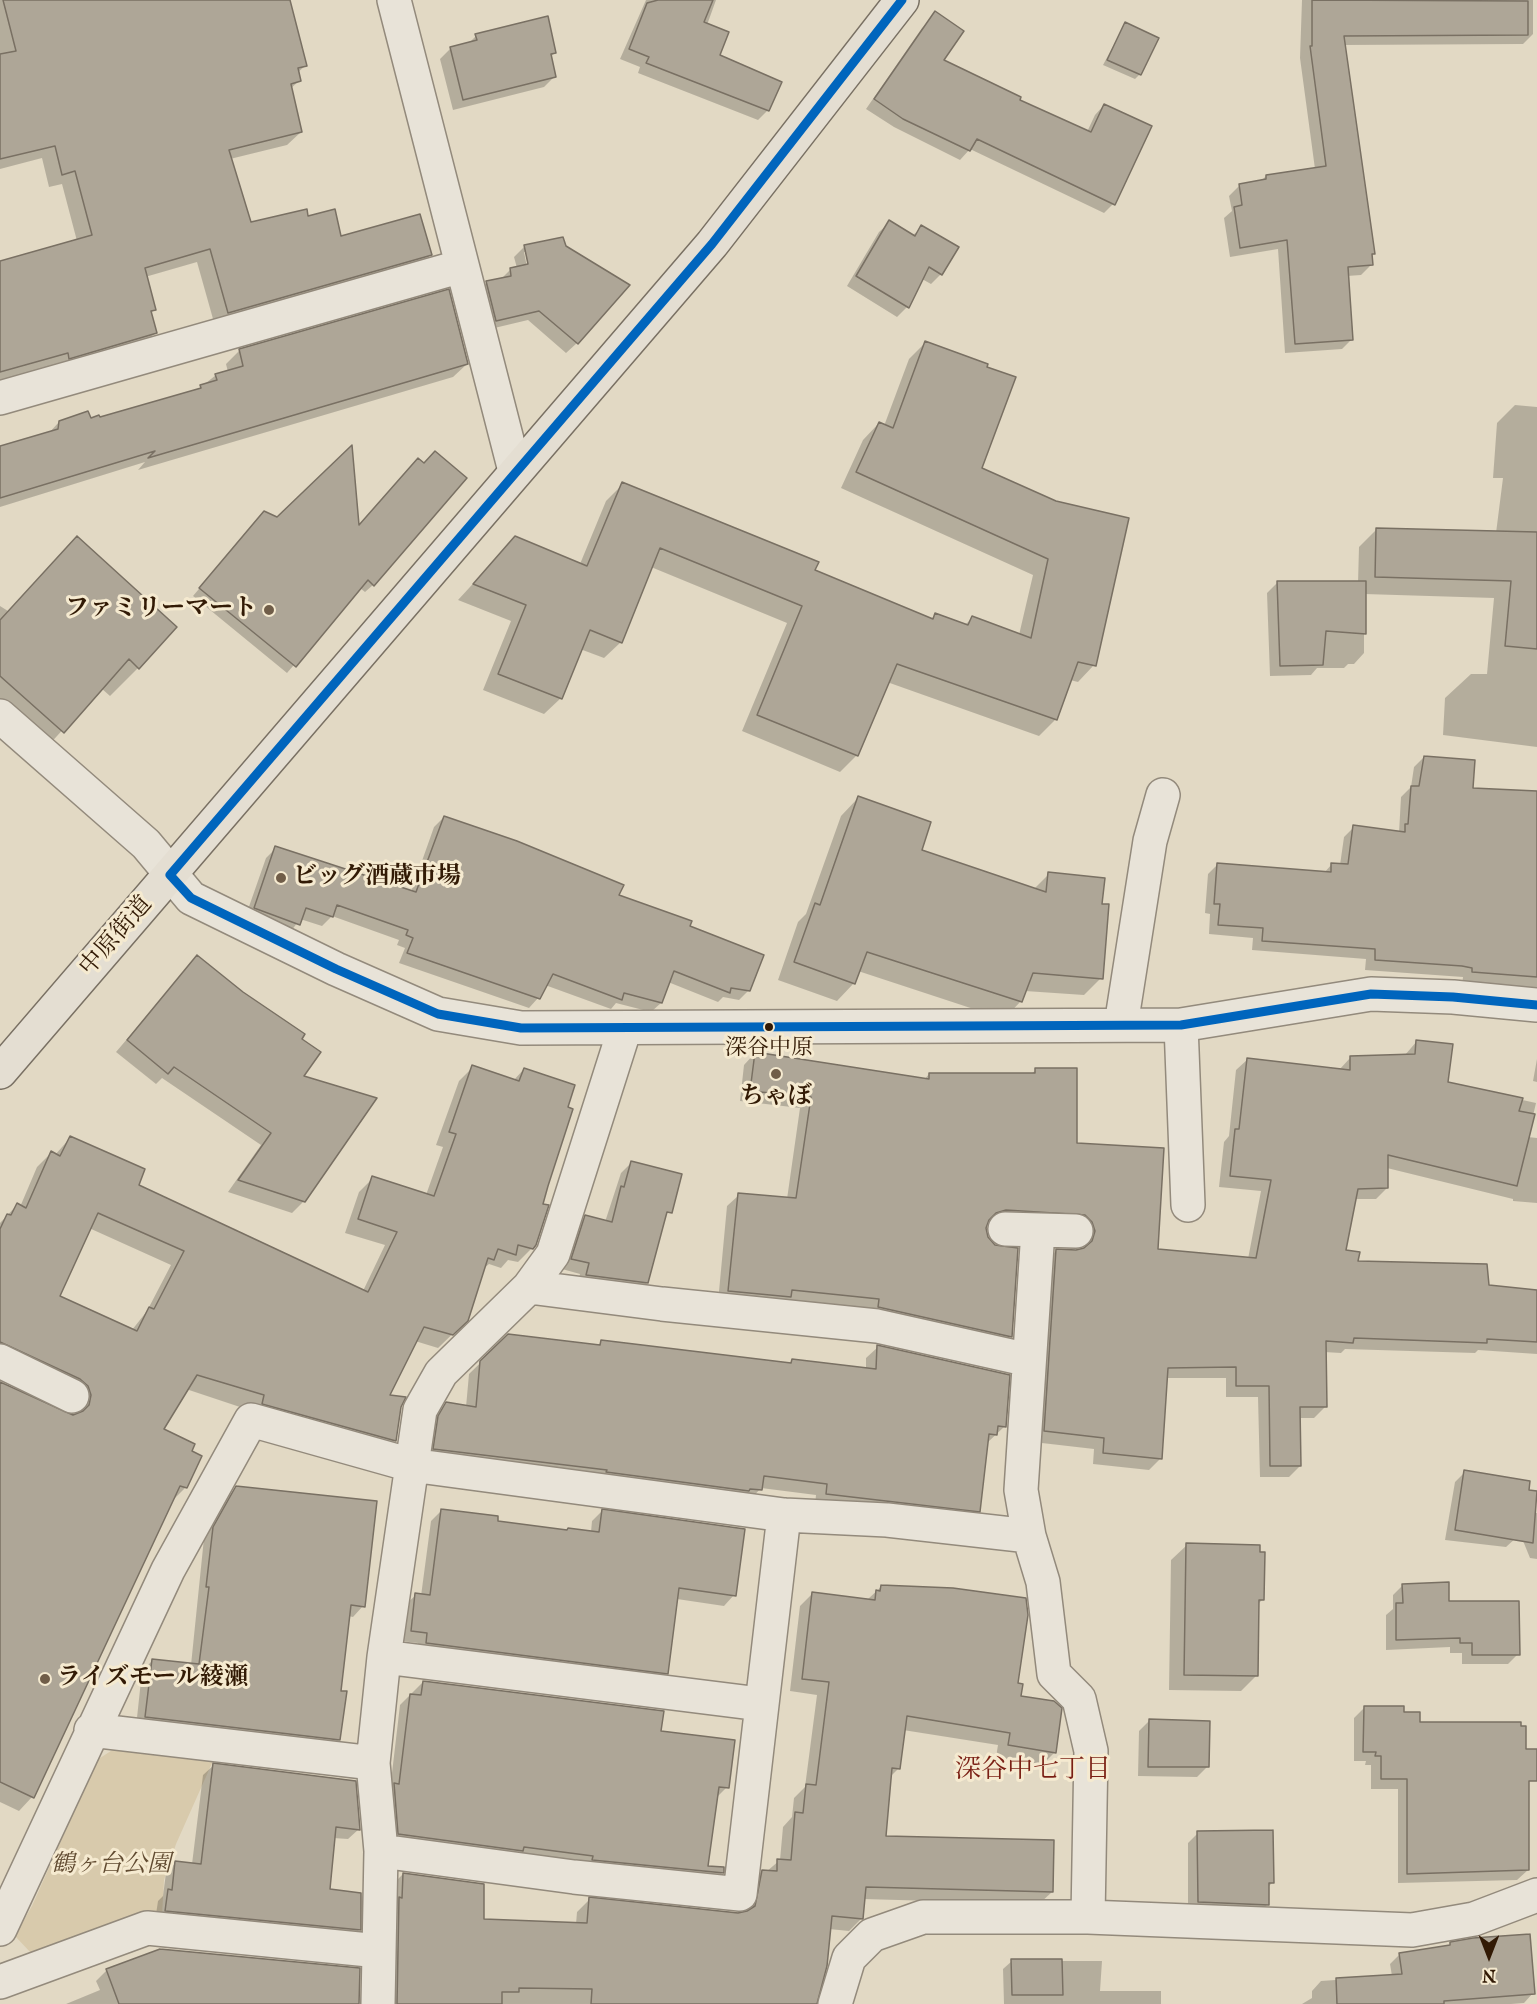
<!DOCTYPE html>
<meta charset="utf-8">
<style>
body{margin:0}
#map{position:relative;width:1537px;height:2004px;overflow:hidden;background:#e2d9c4;font-family:"IM FELL English",serif}
canvas{display:block}
.north{position:absolute;left:1459px;top:1926px;width:60px;height:60px;-webkit-text-stroke:4px #f5ead0;paint-order:stroke;rotate:180deg;font-size:16px;font-weight:700;line-height:24px;text-align:center;color:#321a05}
.north::after{content:'';display:block;margin:auto;width:21px;height:27px;background:#321a05;clip-path:polygon(50% 0,100% 100%,50% 72%,0 100%)}
</style>
<div id="map">
<canvas width="1537" height="2004"></canvas>
<div class="north">N</div>
</div>
<script>
const ctx = document.querySelector('canvas').getContext('2d');
ctx.lineJoin = 'round';
function paint(path, color) { ctx.fillStyle = color; ctx.fill(path, 'evenodd'); }
const shape = rows => new Path2D(rows.map(r => 'M' + r).join(''));
function trace(path, color, width, dash) { ctx.strokeStyle = color; ctx.lineWidth = width; ctx.lineCap = dash ? 'butt' : 'round'; ctx.setLineDash(dash || []); ctx.stroke(path); }
function write(font, color, halo, rows, align = 'center') {
  ctx.font = font + ' "IM FELL English","Noto Serif JP",serif'; ctx.lineWidth = 6; ctx.setLineDash([]); ctx.textBaseline = 'middle'; ctx.strokeStyle = halo; ctx.fillStyle = color; for (const [text, x, y, turn = 0] of rows) {
    ctx.save(); ctx.translate(x, y); ctx.rotate((+turn || 0) * Math.PI / 180); ctx.textAlign = isNaN(turn) ? turn : align; if (halo) ctx.strokeText(text, 0, 0); ctx.fillText(text, 0, 0); ctx.restore();
  }
}
paint(shape([
 [117,1747,127,1747,178,1758,213,1761,176,1844,164,1880,162,1917,124,1921,31,1953,15,1936,32,1906,97,1760]
]), '#d8caac');
paint(shape([
 [0,0,280,0,305,66,297,73,299,81,290,89,301,132,287,145,230,159,250,224,307,217,340,238,430,255,417,268,215,326,197,262,145,277,155,309,150,314,155,333,142,346,0,381,0,263,77,241,62,184,49,187,42,158,0,169],
 [646,0,716,0,707,25,718,56,768,110,758,120,638,73,640,67,620,59],
 [1302,0,1533,0,1533,34,1523,44,1344,45,1373,254,1371,257,1371,265,1361,275,1347,276,1352,339,1342,349,1285,353,1278,249,1230,257,1224,218,1232,211,1229,196,1239,186,1260,182,1266,176,1315,169,1300,58],
 [932,19,942,60,1017,101,1087,132,1095,115,1104,105,1113,204,1104,213,970,149,960,160,894,127,866,109,922,28],
 [1125,24,1140,74,1135,79,1103,65],
 [476,36,555,53,550,57,554,77,544,87,453,110,440,59,451,48,468,44],
 [890,222,912,236,922,227,941,274,931,284,922,279,907,307,897,317,847,286,879,232],
 [525,246,577,343,566,353,528,320,486,330,476,293,486,283,501,279,511,269,517,268,514,257],
 [524,252,527,252,531,271,528,272],
 [448,291,467,364,453,377,138,470,145,462,0,507,0,447,48,434,59,422,99,419,196,391,216,375,228,372,226,364,239,351],
 [925,343,980,468,1056,503,1094,665,1078,682,1070,680,1056,719,1039,736,887,682,857,755,840,772,742,731,787,623,651,567,621,642,604,658,580,649,561,698,544,714,483,690,511,621,458,600,515,538,580,564,606,501,623,484,813,571,930,620,935,615,965,625,972,618,1019,635,1033,575,841,488,863,440,879,423,884,426,909,359],
 [1515,405,1537,407,1537,747,1443,735,1445,698,1471,674,1487,674,1494,598,1364,594,1364,653,1354,664,1348,664,1344,668,1317,668,1311,675,1270,676,1267,593,1277,583,1358,583,1359,547,1377,529,1496,533,1503,478,1493,478,1497,423],
 [277,519,358,528,373,585,365,592,360,588,287,673,193,596,257,520],
 [77,538,138,668,110,696,101,688,35,760,0,729,0,606,8,611],
 [1424,757,1472,789,1537,814,1537,992,1462,986,1463,977,1365,970,1366,959,1252,950,1253,938,1209,934,1210,914,1205,913,1208,874,1218,864,1324,873,1332,864,1340,865,1344,837,1354,827,1399,833,1401,797,1411,787,1414,767],
 [858,798,920,851,1033,890,1049,874,1100,905,1101,978,1084,995,1025,991,1021,1001,1004,1019,858,971,854,983,837,1001,778,980,798,922,806,914,841,816],
 [444,817,688,927,749,990,739,1000,723,997,718,1002,668,982,661,1003,651,1012,616,1003,611,1009,545,985,538,998,529,1008,399,963,405,948,397,945,399,940,332,916,322,926,300,919,289,934,245,918,266,858,276,848,411,892,434,827],
 [197,957,300,1039,304,1201,292,1213,228,1192,261,1145,162,1078,156,1084,116,1052],
 [1417,1041,1446,1083,1536,1103,1528,1137,1537,1138,1537,1203,1513,1201,1513,1199,1387,1168,1387,1188,1376,1199,1355,1199,1344,1251,1356,1262,1487,1287,1537,1291,1537,1354,1478,1350,1475,1353,1345,1349,1341,1353,1324,1352,1325,1407,1314,1418,1299,1418,1300,1466,1289,1477,1260,1477,1258,1397,1226,1397,1226,1378,1166,1378,1160,1459,1149,1470,1093,1464,1094,1449,1033,1442,1045,1262,1056,1251,1082,1250,1084,1243,993,1221,986,1223,985,1228,1011,1336,1000,1347,718,1302,727,1206,739,1195,787,1199,800,1108,740,1101,744,1065,755,1053,924,1080,929,1074,1031,1074,1036,1070,1075,1145,1157,1251,1248,1259,1261,1191,1219,1187,1224,1142,1229,1136,1236,1070,1248,1059,1339,1070,1351,1057,1405,1055],
 [1537,1059,1537,1082,1533,1081],
 [473,1067,513,1081,524,1069,546,1186,532,1248,518,1262,508,1260,501,1268,489,1264,483,1269,467,1320,438,1348,415,1341,388,1396,400,1407,395,1441,381,1454,186,1389,162,1430,185,1488,171,1502,32,1797,19,1811,0,1802,0,1383,73,1416,76,1415,78,1410,0,1360,0,1223,17,1205,20,1207,37,1167,51,1153,55,1155,70,1138,137,1185,363,1291,385,1245,345,1233,359,1192,373,1178,426,1195,443,1147,436,1145,459,1081],
 [89,1228,171,1265,147,1311,132,1330,58,1297],
 [631,1163,671,1209,665,1215,647,1283,636,1293,577,1285,580,1274,562,1269,575,1227,586,1217,605,1222,621,1173],
 [509,1335,597,1346,602,1342,789,1364,792,1361,866,1370,866,1358,878,1347,1005,1426,987,1443,979,1511,967,1523,815,1505,816,1495,761,1488,749,1501,422,1460,434,1416,446,1404,466,1407,469,1374],
 [1465,1472,1530,1513,1537,1513,1537,1559,1530,1558,1517,1526,1517,1537,1506,1547,1445,1540,1455,1482],
 [236,1488,363,1606,353,1617,348,1616,339,1692,339,1740,329,1750,136,1727,142,1671,153,1660,191,1665,204,1538,226,1498],
 [442,1510,496,1523,591,1532,592,1521,602,1511,734,1595,724,1606,677,1599,667,1673,657,1683,417,1653,418,1643,401,1641,405,1605,416,1595,421,1596,431,1521],
 [1187,1545,1263,1599,1257,1605,1256,1676,1241,1691,1169,1690,1171,1560],
 [1403,1585,1448,1603,1518,1654,1508,1664,1462,1664,1462,1653,1450,1653,1450,1647,1386,1650,1386,1615,1393,1609,1393,1595],
 [881,1587,1017,1684,1020,1697,1055,1752,1042,1765,996,1757,998,1745,903,1730,898,1769,890,1777,884,1837,1052,1892,1039,1904,863,1899,862,1918,849,1931,829,1929,803,2004,385,2004,390,1887,403,1874,482,1920,576,1924,577,1912,590,1899,746,1913,749,1884,762,1871,766,1872,780,1860,783,1827,792,1817,794,1798,805,1787,817,1695,790,1691,800,1606,813,1593,868,1599],
 [423,1682,659,1732,727,1787,716,1798,706,1867,722,1873,712,1883,388,1844,390,1790,400,1705],
 [1364,1708,1419,1723,1528,1870,1517,1880,1398,1883,1398,1789,1371,1789,1371,1765,1365,1765,1366,1761,1354,1761,1354,1718],
 [1149,1721,1207,1767,1197,1777,1138,1776,1139,1731],
 [214,1765,359,1829,348,1839,333,1838,329,1890,359,1930,349,1940,155,1921,158,1901,163,1896,166,1873,176,1862,192,1864,203,1775],
 [1198,1833,1272,1883,1267,1888,1267,1905,1257,1915,1188,1912,1188,1843],
 [1451,1944,1533,1993,1524,2003,1511,2004,1302,2004,1312,1998,1312,1991,1321,1981,1392,1976,1390,1964,1400,1954,1448,1947],
 [160,1950,351,2004,66,2004,100,1990,96,1981,106,1971],
 [1012,1961,1102,1961,1100,1991,1161,1991,1161,2004,1004,2004,1003,1969]
]), '#0003');
const building = shape([
 [3,0,290,0,307,66,298,68,301,81,291,84,302,132,229,150,251,222,307,209,308,216,335,209,341,236,420,214,432,255,228,313,210,249,145,268,156,310,151,311,157,333,69,359,68,353,0,372,0,261,92,235,75,171,62,175,55,146,0,159,0,54,16,51,3,0],
 [658,0,713,0,704,22,729,32,720,55,782,82,769,111,646,63,649,57,629,49,647,3,658,0],
 [1312,0,1528,1,1528,35,1344,36,1375,254,1372,254,1373,265,1348,267,1353,340,1295,344,1287,240,1240,248,1234,207,1242,205,1239,184,1266,179,1266,175,1326,166,1310,46,1312,46,1312,0],
 [935,11,964,31,944,60,1021,97,1020,100,1091,132,1104,104,1152,126,1115,205,977,139,970,151,903,119,874,99,935,11],
 [548,16,556,53,551,54,556,77,463,100,450,47,477,40,475,34,548,16],
 [1125,22,1159,38,1141,75,1107,60,1125,22],
 [889,220,915,236,921,225,959,247,942,275,929,267,909,308,856,276,889,220],
 [563,237,566,246,630,285,578,344,539,311,496,321,486,281,511,276,510,268,528,264,524,245,563,237],
 [449,289,468,364,148,458,155,451,0,498,0,446,58,429,59,421,88,411,91,418,99,415,100,417,201,388,200,385,217,380,215,374,243,366,239,349,449,289],
 [925,341,988,364,987,367,1016,377,982,468,1056,501,1129,518,1096,666,1078,662,1057,720,897,664,858,756,757,715,802,606,660,548,622,643,590,630,562,699,498,674,526,605,473,584,515,536,587,566,622,482,819,562,815,570,933,619,935,613,968,625,972,616,1031,638,1048,559,856,472,879,422,893,428,925,341],
 [352,445,359,525,418,458,424,463,435,451,467,478,374,586,368,580,296,667,199,588,264,511,277,517,352,445],
 [1376,528,1537,532,1537,649,1505,646,1511,581,1375,577,1376,528],
 [77,536,177,627,139,669,129,659,64,733,0,676,0,620,77,536],
 [1277,581,1366,581,1366,634,1326,631,1323,665,1280,666,1277,581],
 [1424,756,1475,760,1473,788,1537,791,1537,977,1472,972,1472,968,1462,966,1375,960,1375,949,1262,941,1263,928,1218,925,1220,904,1214,904,1217,863,1331,872,1331,863,1348,864,1353,825,1405,832,1405,824,1408,824,1411,786,1419,786,1424,756],
 [858,796,931,822,922,850,1046,892,1048,872,1105,878,1102,904,1109,904,1103,979,1033,973,1022,1002,867,952,855,984,794,962,815,903,820,905,858,796],
 [444,816,517,841,624,885,619,895,692,921,690,926,764,955,750,991,731,988,730,993,674,971,662,1003,624,993,622,1000,553,974,540,999,407,953,413,938,406,935,408,930,337,905,333,917,306,908,300,925,254,908,275,846,416,892,444,816],
 [197,955,243,992,305,1034,302,1039,321,1052,304,1076,377,1098,305,1202,238,1180,271,1133,174,1067,168,1074,127,1040,197,955],
 [1416,1040,1453,1044,1448,1082,1523,1098,1519,1111,1535,1114,1517,1186,1388,1155,1388,1188,1358,1189,1346,1250,1360,1252,1358,1261,1487,1264,1489,1285,1537,1290,1537,1342,1487,1339,1487,1343,1354,1338,1353,1343,1326,1341,1327,1407,1300,1407,1301,1466,1270,1466,1269,1386,1236,1386,1236,1367,1168,1368,1162,1459,1103,1453,1104,1438,1044,1431,1056,1249,1076,1250,1084,1248,1092,1241,1095,1231,1092,1222,1085,1215,1006,1210,996,1213,989,1220,986,1228,988,1237,995,1245,1018,1248,1012,1337,878,1307,879,1299,792,1290,791,1297,728,1291,738,1193,796,1198,811,1097,750,1091,755,1052,929,1079,929,1073,1035,1073,1035,1068,1077,1068,1077,1143,1164,1148,1158,1249,1256,1258,1271,1180,1230,1176,1235,1129,1239,1129,1247,1058,1350,1070,1350,1056,1415,1054,1416,1040],
 [472,1065,519,1081,524,1068,575,1085,568,1107,573,1109,548,1186,543,1204,549,1205,536,1245,533,1249,518,1245,516,1255,498,1249,494,1260,488,1258,468,1321,453,1335,424,1327,390,1395,406,1397,401,1407,396,1441,262,1404,264,1395,197,1375,164,1429,195,1444,192,1451,202,1456,187,1488,180,1486,34,1798,0,1782,0,1382,73,1415,83,1411,89,1405,91,1395,88,1386,80,1379,0,1342,0,1229,7,1214,11,1215,17,1203,26,1208,51,1151,60,1156,70,1136,145,1169,139,1185,368,1292,397,1232,358,1219,372,1176,434,1196,456,1134,449,1132,472,1065],
 [98,1213,184,1251,154,1309,149,1307,137,1331,60,1296,98,1213],
 [631,1161,682,1174,672,1213,667,1212,648,1283,586,1275,589,1263,571,1259,585,1215,612,1222,621,1186,624,1187,631,1161],
 [508,1334,600,1345,601,1340,791,1363,792,1359,876,1369,877,1345,1010,1375,1006,1427,998,1426,997,1435,989,1434,980,1512,826,1494,827,1484,764,1476,762,1490,750,1489,749,1491,606,1472,607,1470,433,1449,438,1416,446,1402,476,1407,480,1361,508,1334],
 [1464,1470,1530,1481,1529,1490,1537,1491,1533,1543,1455,1530,1464,1470],
 [236,1486,377,1501,365,1607,351,1605,341,1691,347,1691,340,1740,145,1717,152,1659,199,1664,209,1587,206,1587,213,1527,236,1486],
 [441,1509,498,1516,498,1521,567,1530,568,1528,599,1532,602,1509,745,1529,736,1596,679,1588,668,1674,426,1643,427,1633,411,1631,415,1593,430,1595,441,1509],
 [1186,1543,1260,1545,1260,1552,1265,1552,1264,1600,1259,1600,1258,1676,1184,1675,1186,1543],
 [1449,1582,1449,1601,1519,1601,1520,1655,1472,1655,1472,1643,1460,1643,1460,1638,1396,1640,1396,1603,1403,1603,1402,1584,1449,1582],
 [881,1585,953,1588,1026,1598,1028,1615,1018,1683,1023,1684,1021,1696,1054,1701,1062,1708,1056,1753,1008,1745,1010,1733,907,1716,900,1769,892,1768,886,1836,1054,1840,1053,1892,866,1887,863,1919,832,1916,827,1966,817,2004,591,2004,592,1989,519,1988,519,1992,502,1992,502,2004,397,2004,399,1897,402,1898,403,1873,484,1884,484,1919,587,1923,589,1897,738,1913,747,1911,755,1906,762,1870,777,1871,777,1859,791,1860,795,1812,803,1813,806,1784,816,1785,829,1682,802,1679,812,1592,875,1600,876,1590,880,1591,881,1585],
 [423,1681,664,1711,661,1731,735,1740,729,1788,719,1787,708,1866,724,1867,724,1873,592,1860,593,1856,524,1847,523,1851,398,1834,394,1783,399,1784,410,1694,421,1695,423,1681],
 [1364,1706,1404,1706,1404,1712,1420,1712,1420,1722,1521,1722,1521,1726,1526,1726,1526,1749,1537,1749,1537,1781,1529,1781,1529,1870,1407,1874,1407,1779,1381,1779,1381,1756,1375,1756,1376,1752,1363,1752,1364,1706],
 [1149,1719,1210,1721,1209,1767,1148,1767,1149,1719],
 [213,1763,356,1781,360,1830,336,1827,330,1889,361,1893,361,1930,165,1911,168,1889,172,1890,175,1861,201,1864,213,1763],
 [1273,1830,1274,1883,1269,1883,1269,1905,1198,1902,1197,1831,1273,1830],
 [1530,1934,1535,1994,1444,2001,1444,2004,1337,2004,1336,1978,1402,1974,1399,1953,1450,1945,1450,1942,1473,1938,1530,1934],
 [160,1949,360,1968,359,2004,119,2004,106,1969,160,1949],
 [1011,1959,1062,1959,1063,1995,1012,1995,1011,1959]
]);
paint(building, '#aea697');
trace(building, '#797063', 1.5);
const minor = shape([
 [394,0,515,471],
 [0,398,462,266],
 [0,716,146,844,191,898,336,969,438,1014,521,1028,1181,1025,1371,994,1453,997,1537,1005],
 [1121,1025,1150,841,1163,795],
 [1181,1025,1188,1205],
 [1005,1229,1076,1231],
 [1038,1230,1021,1490,1029,1536,1043,1582,1054,1674,1079,1699,1091,1751,1088,1917],
 [529,1287,662,1304,877,1326,1029,1360],
 [0,1361,72,1396],
 [384,1657,760,1704],
 [91,1730,373,1763],
 [381,1851,574,1877,740,1894,784,1515],
 [0,1929,168,1570,251,1420,411,1465,784,1515,887,1520,1029,1536],
 [0,1982,147,1928,379,1951],
 [378,2004,381,1851,373,1763,384,1657,420,1410,441,1373,529,1287,553,1254,625,1028],
 [835,2004,849,1958,872,1935,923,1917,1088,1917,1412,1930,1474,1919,1537,1895]
]);
const major = shape([
 [0,1072,712,244,902,0]
]);
trace(minor, '#938a7c', 36);
trace(major, '#797063', 36);
trace(minor, '#e8e3d8', 33);
trace(major, '#e4ded2', 33);
trace(shape([
 [902,0,712,244,170,875,191,898,336,969,438,1014,521,1028,1181,1025,1371,994,1453,997,1537,1005]
]), '#0065bd', 9);
for (const [x, y, r, color] of [
 [269,610,6,"#705d48"],
 [281,878,6,"#705d48"],
 [769,1027,5,"#321a05"],
 [776,1074,6,"#705d48"],
 [45,1679,6,"#705d48"]
]) { const dot = new Path2D(); dot.arc(x, y, r, 0, 2 * Math.PI); ctx.fillStyle = color; ctx.fill(dot); trace(dot, '#f5ead0', 2); }
write('22px', '#321a05', '#f5ead0', [
 ["深谷中原",769,1049]
]);
write('bold 24px', '#321a05', '#f5ead0', [
 ["ファミリーマート",257,610,"right"],
 ["ビッグ酒蔵市場",293,878],
 ["ちゃぼ",776,1098,"center"],
 ["ライズモール綾瀬",57,1679]
], 'left');
write('24px', '#321a05', '#f5ead0', [
 ["中原街道",117,937,-49]
]);
write('italic 24px', '#614b31', '#f5ead0', [
 ["鶴ヶ台公園",111,1866]
]);
write('26px', '#7a1f14', '#f5ead0', [
 ["深谷中七丁目",1033,1772]
]);
</script>
